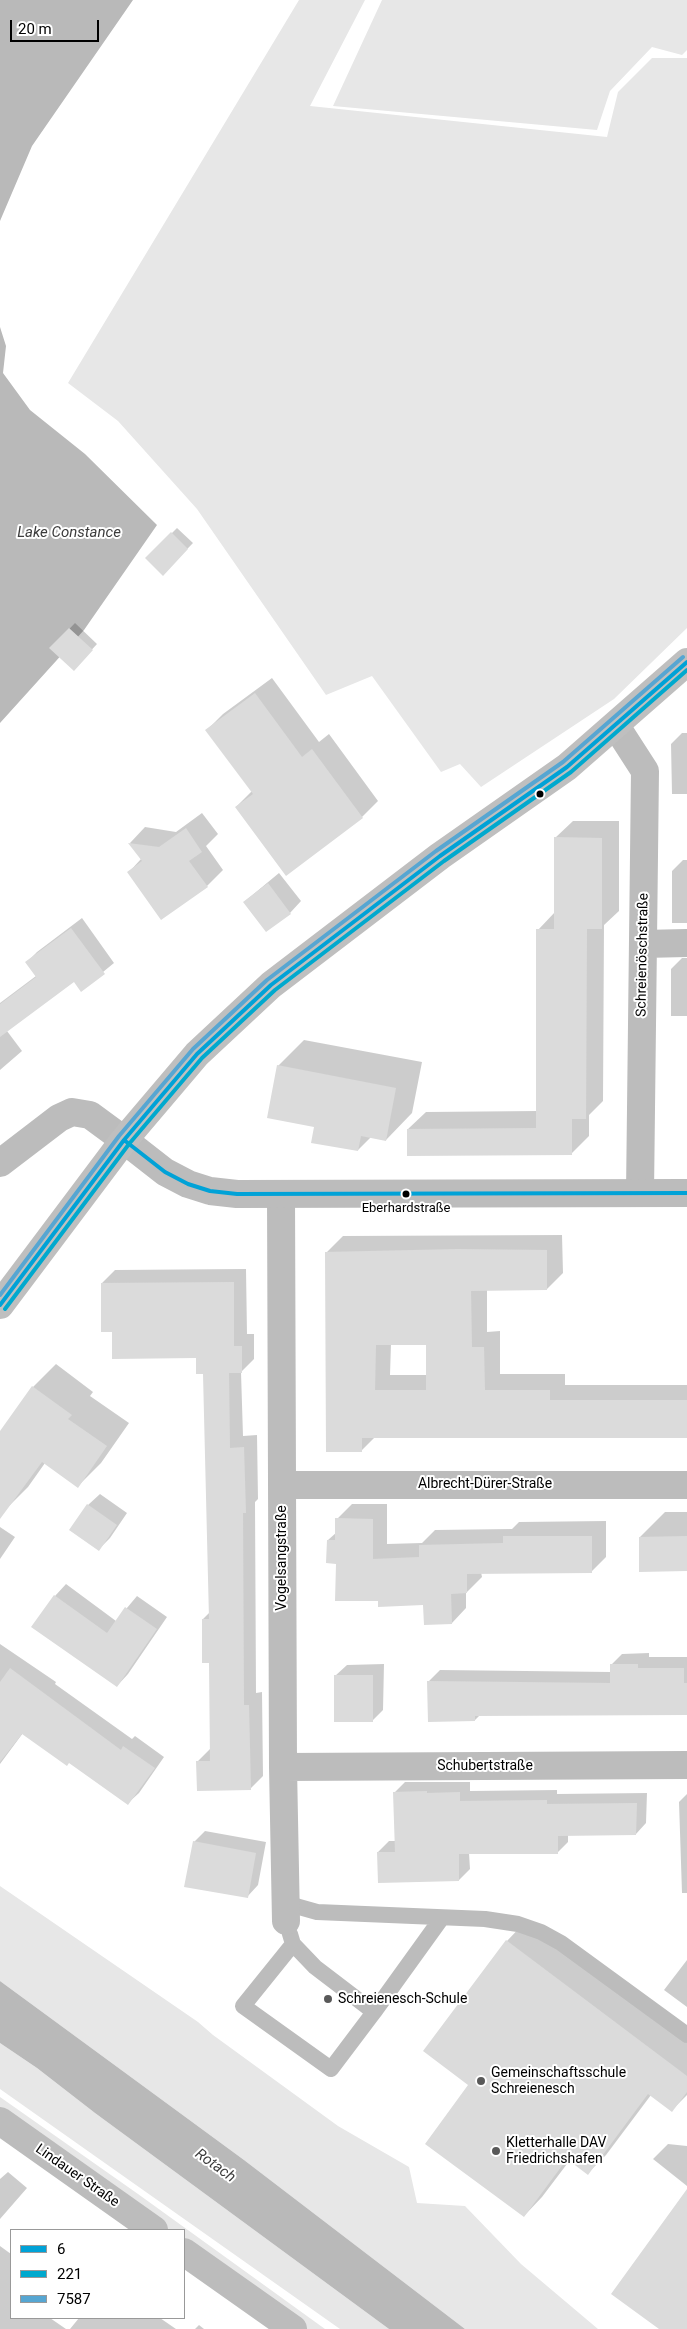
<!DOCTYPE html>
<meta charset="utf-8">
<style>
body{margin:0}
#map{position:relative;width:687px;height:2329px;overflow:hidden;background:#fff;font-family:Roboto,sans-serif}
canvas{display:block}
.legend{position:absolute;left:10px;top:2229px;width:175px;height:90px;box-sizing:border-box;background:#fff;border:1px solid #999;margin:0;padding:6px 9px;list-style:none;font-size:15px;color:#000}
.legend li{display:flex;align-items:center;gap:10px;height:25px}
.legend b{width:25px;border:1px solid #999}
.scale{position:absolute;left:10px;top:20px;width:89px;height:22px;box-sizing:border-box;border:2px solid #000;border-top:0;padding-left:6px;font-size:15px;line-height:18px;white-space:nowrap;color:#000;-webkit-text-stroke:4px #fff;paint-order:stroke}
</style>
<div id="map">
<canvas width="687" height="2329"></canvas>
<ul class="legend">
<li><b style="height:6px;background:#00a2d7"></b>6</li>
<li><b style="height:6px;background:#00a9ce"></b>221</li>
<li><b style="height:6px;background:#56a6d2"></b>7587</li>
</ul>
<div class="scale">20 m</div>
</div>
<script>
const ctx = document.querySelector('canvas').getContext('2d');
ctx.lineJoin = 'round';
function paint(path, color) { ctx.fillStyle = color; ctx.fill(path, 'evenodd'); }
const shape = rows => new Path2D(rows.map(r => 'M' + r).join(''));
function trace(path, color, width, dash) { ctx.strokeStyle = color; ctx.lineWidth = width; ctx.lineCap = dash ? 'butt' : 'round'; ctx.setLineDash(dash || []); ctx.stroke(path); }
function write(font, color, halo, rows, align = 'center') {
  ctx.font = font + ' Roboto,sans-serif'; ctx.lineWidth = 4; ctx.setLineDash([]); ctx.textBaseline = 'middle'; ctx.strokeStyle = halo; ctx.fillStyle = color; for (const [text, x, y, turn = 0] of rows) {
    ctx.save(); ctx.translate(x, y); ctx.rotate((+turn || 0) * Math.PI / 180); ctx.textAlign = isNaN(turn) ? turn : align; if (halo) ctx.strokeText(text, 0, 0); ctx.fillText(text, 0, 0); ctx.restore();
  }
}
paint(shape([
 [299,0,365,0,310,106,607,137,618,92,652,58,687,58,687,628,614,699,481,787,460,764,441,772,372,676,326,695,197,509,118,421,68,383],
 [382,0,687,0,687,50,682,55,652,47,610,91,597,130,333,106],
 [0,1886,198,2022,213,2035,338,2126,409,2167,417,2203,465,2206,521,2264,598,2329,465,2329,244,2160,0,1981],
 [0,2043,37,2068,95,2113,389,2329,340,2329,0,2089],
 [0,2097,138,2194,325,2329,307,2329,184,2241,184,2230,169,2230,0,2109]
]), '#e7e7e7');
paint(shape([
 [0,0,133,0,32,146,0,221],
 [0,327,6,346,3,373,30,410,85,454,157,525,84,630,0,723],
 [0,1981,244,2160,465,2329,389,2329,95,2113,37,2068,0,2043]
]), '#b9b9b9');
paint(shape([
 [177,528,193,543,163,574,147,558],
 [75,623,97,644,74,669,51,648],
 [272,678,319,742,329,734,378,801,362,817,286,874,236,807,252,791,207,730,223,714],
 [682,733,687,733,687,794,672,794,671,744],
 [202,813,218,834,206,846,223,870,207,886,162,918,129,872,141,859,130,843,145,827,176,832],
 [573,821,619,821,619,911,604,925,603,1101,589,1115,589,1136,572,1153,408,1129,426,1112,537,1111,538,930,555,912,555,838],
 [683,860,687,860,687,923,672,923,672,871],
 [279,873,301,901,290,913,244,902],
 [82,918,114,963,81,990,74,980,7,1031,22,1051,0,1070,0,1003,36,976,27,962,37,952],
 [682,958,687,958,687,1016,671,1016,671,969],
 [304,1040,422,1062,412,1113,386,1140,371,1137,358,1150,315,1126,278,1066],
 [562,1235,563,1273,547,1289,487,1289,487,1332,500,1331,500,1374,565,1374,565,1385,687,1385,687,1436,375,1437,361,1451,327,1252,343,1236],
 [391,1343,427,1344,427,1375,390,1375],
 [246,1269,247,1334,254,1334,254,1359,241,1372,243,1436,257,1435,258,1499,255,1502,256,1693,262,1692,263,1776,250,1789,198,1761,210,1749,210,1662,203,1619,210,1612,204,1372,197,1357,113,1330,102,1283,115,1270],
 [56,1364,93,1392,90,1396,129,1423,101,1463,78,1486,45,1463,28,1487,6,1509,0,1509,0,1433,33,1387],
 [100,1494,127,1513,110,1538,99,1549,71,1530,88,1505],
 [352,1504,387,1504,387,1544,422,1543,435,1530,512,1529,519,1522,606,1521,606,1557,591,1572,481,1572,482,1577,466,1593,466,1608,452,1623,425,1604,379,1600,337,1562,328,1540,337,1532,337,1519],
 [665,1512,687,1512,687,1570,640,1537],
 [0,1527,15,1537,0,1559],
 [66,1584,116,1621,137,1596,167,1617,128,1674,117,1686,33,1627,55,1596],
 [0,1644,56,1682,55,1684,132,1739,135,1736,164,1757,139,1793,128,1803,69,1762,23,1733,0,1764],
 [649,1653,649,1657,687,1657,687,1714,481,1714,475,1720,429,1681,440,1670,611,1672,611,1665,622,1654],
 [384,1664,383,1710,372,1721,335,1676,347,1665],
 [405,1782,470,1782,470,1791,557,1790,557,1794,647,1793,646,1823,636,1834,568,1835,568,1842,557,1853,469,1853,470,1869,459,1880,378,1852,389,1841,396,1841,395,1792],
 [687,1794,687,1893,682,1893,679,1802],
 [205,1831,266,1842,258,1885,247,1897,194,1842],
 [525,1922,687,2043,687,2095,672,2110,651,2095,606,2155,588,2173,570,2160,542,2197,524,2216,507,1941],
 [687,1960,687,2007,664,1990],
 [668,2144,687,2146,687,2186,653,2159],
 [8,2172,27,2188,0,2219,0,2179],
 [0,2246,11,2254,11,2318,50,2318,66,2329,0,2329],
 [79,2318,160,2318,176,2329,70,2329],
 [199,2325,204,2329,195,2329]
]), '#0003');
paint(shape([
 [171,532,188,549,163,576,145,558],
 [69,628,93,650,74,671,49,648],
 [255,693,302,757,312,749,363,818,286,876,235,807,253,794,205,730],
 [186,828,202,852,189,861,208,887,161,920,127,872,142,861,128,843,159,847],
 [554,837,602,838,602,929,587,929,586,1119,572,1119,572,1155,407,1156,407,1129,536,1128,536,929,554,929],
 [268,883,291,914,266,932,243,902],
 [71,928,105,974,81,992,74,982,0,1037,0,1004,36,977,25,962],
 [277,1065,396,1088,386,1141,361,1136,358,1151,311,1143,314,1127,267,1118],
 [458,1249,547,1250,547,1290,471,1291,472,1347,484,1347,485,1390,550,1390,550,1400,687,1400,687,1438,362,1438,362,1452,326,1452,325,1252],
 [376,1345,426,1345,426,1390,375,1390],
 [234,1282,234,1346,242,1346,242,1373,229,1373,230,1448,244,1447,246,1513,243,1513,244,1705,249,1705,251,1790,197,1791,196,1761,210,1761,209,1663,202,1663,202,1619,209,1619,203,1374,196,1374,196,1358,112,1359,112,1332,101,1332,101,1283],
 [32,1386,72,1415,68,1419,107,1446,78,1488,42,1462,0,1519,0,1431],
 [87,1504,117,1525,99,1551,69,1530],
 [335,1518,373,1519,373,1559,419,1557,419,1545,503,1543,503,1536,592,1536,592,1573,467,1574,467,1593,451,1594,452,1624,424,1625,423,1605,378,1607,378,1601,335,1601,336,1564,326,1563,327,1540,335,1540],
 [687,1536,687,1571,639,1572,639,1537],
 [54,1595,107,1633,125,1607,157,1629,117,1687,31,1627],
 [610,1664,638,1664,638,1668,684,1668,684,1683,687,1683,687,1715,475,1716,475,1721,428,1722,427,1681,610,1683],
 [10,1668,121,1750,123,1746,155,1768,128,1805,69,1763,67,1766,22,1734,0,1762,0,1682],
 [334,1675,373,1675,373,1722,334,1722],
 [427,1791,427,1793,460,1792,460,1801,547,1800,547,1804,637,1803,636,1835,558,1836,558,1854,459,1854,459,1881,378,1883,377,1852,395,1852,393,1792],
 [193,1841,256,1853,248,1898,184,1887],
 [506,1940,687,2076,687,2092,672,2112,648,2094,588,2175,567,2159,524,2217,425,2144,468,2085,423,2051],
 [687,2189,687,2329,659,2329,611,2294]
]), '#dbdbdb');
trace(shape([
 [285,1903,317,1912,485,1919,518,1924,541,1932,561,1943,687,2035],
 [290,1934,293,1944,315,1967,374,2012,441,1919],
 [293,1944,243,2006,331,2069,374,2012]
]), '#bcbcbc', 16);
trace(shape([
 [616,726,645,771,640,1193],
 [643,944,687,943],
 [0,1163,59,1118,72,1112,90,1115,124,1140],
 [281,1195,283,1767,286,1921],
 [282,1485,687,1485],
 [283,1767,687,1765],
 [0,2121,154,2230],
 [184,2252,293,2329]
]), '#bcbcbc', 28);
trace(shape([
 [124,1140,165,1172,188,1184,210,1191,237,1194,687,1193]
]), '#bcbcbc', 28);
trace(shape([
 [0,1305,124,1140,197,1054,271,985,440,856,567,767,687,662]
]), '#bfbfbf', 28);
trace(shape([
 [124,1140,165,1172,188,1184,210,1191,237,1194,687,1193],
 [0,1305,124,1140,197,1054,271,985,440,856,567,767,687,662]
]), '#00a2d7', 4);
trace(shape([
 [5,1309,129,1144,202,1058,275,990,444,861,571,772,687,670]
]), '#00a9ce', 4);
trace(shape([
 [0,1295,119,1136,193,1049,267,980,436,851,563,762,683,657]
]), '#56a6d2', 4);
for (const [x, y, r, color] of [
 [540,794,4.5,"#000"],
 [406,1194,4.5,"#000"],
 [328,1999,5,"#595959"],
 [481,2081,5,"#595959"],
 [496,2151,5,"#595959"]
]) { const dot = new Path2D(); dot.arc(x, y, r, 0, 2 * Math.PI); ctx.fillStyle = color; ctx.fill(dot); trace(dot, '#fff', 2); }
write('13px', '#000', '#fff', [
 ["Eberhardstraße",406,1209]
]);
write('14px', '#000', '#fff', [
 ["Schreienöschstraße",643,955,-89],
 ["Albrecht-Dürer-Straße",485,1484],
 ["Vogelsangstraße",282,1558,-90],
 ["Schubertstraße",485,1766],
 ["Lindauer Straße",77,2176,35]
]);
write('14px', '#000', '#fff', [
 ["Schreienesch-Schule",338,1999],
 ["Gemeinschaftsschule",491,2073],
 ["Schreienesch",491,2089],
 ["Kletterhalle DAV",506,2143],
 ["Friedrichshafen",506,2159]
], 'left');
write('italic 15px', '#3c3c3c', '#fff', [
 ["Lake Constance",69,533],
 ["Rotach",215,2166,36]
]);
</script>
